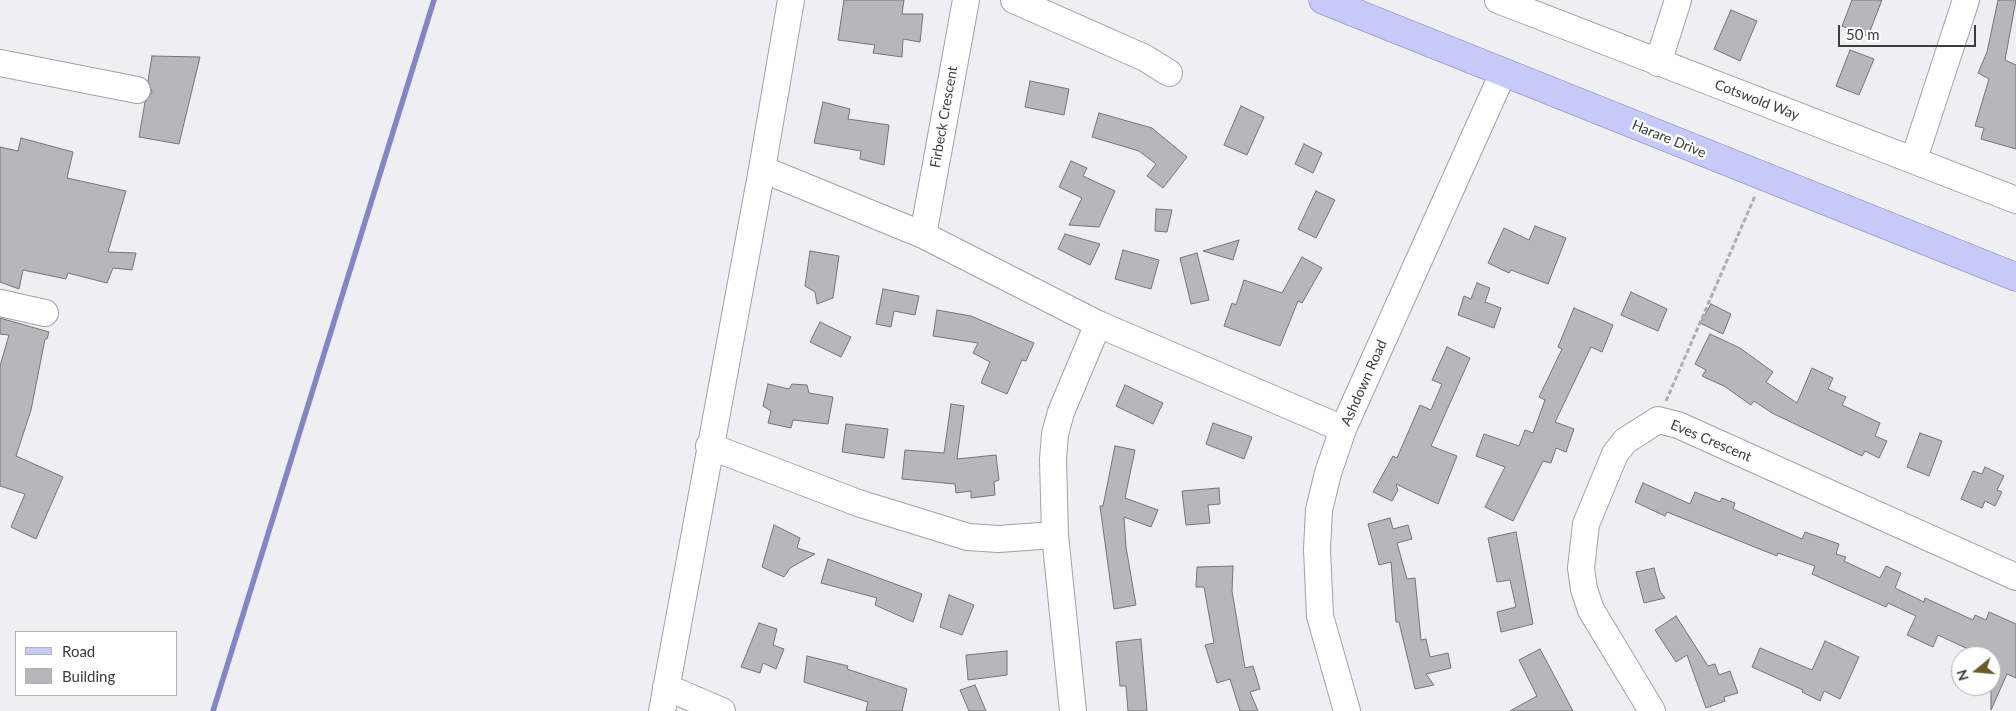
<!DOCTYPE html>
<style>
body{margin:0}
#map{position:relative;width:2016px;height:711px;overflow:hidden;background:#eeeef3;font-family:Lato,sans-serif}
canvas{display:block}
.legend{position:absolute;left:15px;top:631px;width:162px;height:65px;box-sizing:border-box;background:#fff;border:1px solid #b1b1b1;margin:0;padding:6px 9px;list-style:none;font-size:15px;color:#3b3c3d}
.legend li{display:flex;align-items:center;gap:10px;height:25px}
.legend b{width:25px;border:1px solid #b1b1b1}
.north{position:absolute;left:1951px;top:646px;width:50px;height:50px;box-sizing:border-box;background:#fff;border:1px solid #b1b1b1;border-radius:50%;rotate:253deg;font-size:14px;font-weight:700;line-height:20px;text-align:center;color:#3b3c3d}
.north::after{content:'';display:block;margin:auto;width:18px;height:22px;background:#665e2b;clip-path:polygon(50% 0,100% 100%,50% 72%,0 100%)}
.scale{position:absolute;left:1838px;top:25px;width:138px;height:22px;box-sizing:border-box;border:2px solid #3b3c3d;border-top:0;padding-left:6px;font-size:15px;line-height:18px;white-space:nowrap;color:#3b3c3d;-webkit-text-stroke:4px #fff;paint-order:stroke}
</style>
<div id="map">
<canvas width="2016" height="711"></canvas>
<ul class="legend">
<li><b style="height:6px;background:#c7c9f9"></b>Road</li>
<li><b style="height:14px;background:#b7b7bb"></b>Building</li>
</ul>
<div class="north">N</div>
<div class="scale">50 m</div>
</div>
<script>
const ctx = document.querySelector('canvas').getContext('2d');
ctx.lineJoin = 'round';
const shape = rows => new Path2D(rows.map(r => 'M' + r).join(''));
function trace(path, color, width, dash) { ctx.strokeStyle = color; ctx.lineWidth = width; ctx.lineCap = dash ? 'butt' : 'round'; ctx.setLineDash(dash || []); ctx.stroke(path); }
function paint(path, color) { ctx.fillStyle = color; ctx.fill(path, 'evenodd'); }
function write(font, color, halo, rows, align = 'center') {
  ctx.font = font + ' Lato,sans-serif'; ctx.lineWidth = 5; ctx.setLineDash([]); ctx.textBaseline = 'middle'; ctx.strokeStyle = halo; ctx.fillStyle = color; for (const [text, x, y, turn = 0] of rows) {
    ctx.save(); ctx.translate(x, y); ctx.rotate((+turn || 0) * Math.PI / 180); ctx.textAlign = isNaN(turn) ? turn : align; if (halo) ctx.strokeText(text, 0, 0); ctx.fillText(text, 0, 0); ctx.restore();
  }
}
trace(shape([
 [213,711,434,0]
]), '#8486c4', 5.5);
const building = shape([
 [844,0,904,0,902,14,923,14,920,42,903,39,902,57,873,53,875,45,838,40,844,0],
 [1852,0,1882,0,1868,36,1842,26,1852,0],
 [1998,0,2016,0,2005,60,2016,65,2016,149,1981,139,1984,128,1975,126,1989,79,1978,73,1987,52,1998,0],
 [1731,10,1757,21,1740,61,1714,49,1731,10],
 [1850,50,1874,59,1859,95,1836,86,1850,50],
 [152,56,200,57,179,144,139,137,145,102,152,92,148,81,152,56],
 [1030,81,1069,89,1064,115,1025,107,1030,81],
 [823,102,850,109,848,119,889,125,884,165,860,159,861,151,814,143,823,102],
 [1241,106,1264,117,1247,155,1224,145,1241,106],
 [1099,113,1152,128,1187,157,1163,188,1147,176,1156,164,1139,151,1092,137,1099,113],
 [21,138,73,152,67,178,126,191,108,252,136,253,132,270,113,268,107,283,68,273,66,279,23,270,19,289,0,282,0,147,18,151,21,138],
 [1304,144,1322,153,1313,173,1295,164,1304,144],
 [1071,161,1087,168,1083,176,1115,191,1099,227,1069,225,1082,198,1059,187,1071,161],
 [1316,191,1335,200,1316,238,1298,229,1316,191],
 [1156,209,1172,210,1167,232,1155,231,1156,209],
 [1535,226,1566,238,1548,284,1511,270,1509,273,1488,263,1504,228,1529,240,1535,226],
 [1065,234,1100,244,1090,265,1058,249,1065,234],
 [1239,240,1233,260,1203,251,1239,240],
 [1123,250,1159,260,1151,289,1115,279,1123,250],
 [810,251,839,256,833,298,817,304,815,292,805,286,810,251],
 [1197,253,1209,300,1191,304,1180,258,1197,253],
 [1302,257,1322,268,1302,303,1298,301,1280,346,1224,326,1232,303,1236,305,1244,280,1282,293,1302,257],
 [1477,283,1490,288,1485,302,1501,308,1494,328,1458,315,1464,296,1471,299,1477,283],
 [883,289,919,296,915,315,894,311,891,327,876,324,883,289],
 [1631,292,1667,309,1658,331,1621,315,1631,292],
 [1711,304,1731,314,1723,334,1700,323,1711,304],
 [1574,308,1613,325,1602,352,1591,347,1555,422,1574,429,1566,452,1556,448,1551,463,1543,461,1513,521,1485,507,1505,467,1476,456,1484,434,1519,446,1525,430,1533,433,1545,400,1539,397,1562,349,1558,347,1574,308],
 [937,310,971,316,1034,343,1026,361,1022,360,1007,394,981,383,990,362,973,353,978,343,933,336,937,310],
 [0,318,49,332,47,339,45,339,31,410,16,456,63,477,36,539,11,527,25,494,0,486,0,366,9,335,0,334,0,318],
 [820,322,851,337,841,357,810,342,820,322],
 [1710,334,1740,348,1773,372,1766,382,1797,403,1812,368,1833,378,1828,389,1846,397,1842,405,1880,423,1875,436,1887,441,1879,458,1865,451,1862,456,1772,413,1754,401,1751,405,1724,386,1702,376,1706,370,1695,364,1710,334],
 [1447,347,1470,358,1431,446,1457,456,1438,504,1396,484,1398,490,1392,501,1373,492,1393,456,1397,458,1420,405,1431,410,1442,384,1432,380,1447,347],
 [768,384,789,389,792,384,807,385,809,393,833,397,828,424,793,420,791,428,768,423,771,411,763,406,768,384],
 [1125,385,1163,403,1153,424,1116,406,1125,385],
 [951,404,964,406,957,459,996,455,999,480,994,482,995,495,971,498,971,491,956,493,955,484,902,479,905,450,944,453,951,404],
 [1213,423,1252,437,1244,459,1206,444,1213,423],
 [846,424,888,429,884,458,842,452,846,424],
 [1920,433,1942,441,1929,476,1907,467,1920,433],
 [1115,446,1135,450,1125,498,1158,510,1151,527,1124,517,1126,547,1136,605,1114,609,1100,506,1103,506,1115,446],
 [1985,467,2004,476,1997,490,2002,492,1995,506,1985,501,1982,508,1961,499,1973,471,1982,474,1985,467],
 [1643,483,1690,504,1695,492,1720,502,1722,498,1735,503,1733,509,1802,539,1805,532,1839,544,1836,554,1846,557,1844,561,1880,578,1886,566,1901,573,1895,588,1924,602,1925,598,1973,620,1975,615,1986,620,1989,612,2016,624,2016,678,2007,674,1991,710,1991,656,1983,656,1938,635,1933,647,1907,635,1916,616,1888,603,1886,607,1812,574,1815,566,1778,553,1777,556,1667,512,1665,516,1635,502,1643,483],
 [1219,488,1220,504,1208,505,1210,523,1186,525,1182,491,1219,488],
 [1390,518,1393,529,1408,525,1412,539,1397,543,1407,579,1415,578,1421,640,1426,639,1430,657,1448,653,1451,668,1426,674,1434,685,1415,689,1399,622,1396,622,1391,562,1379,565,1368,524,1390,518],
 [774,525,800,538,797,548,815,554,790,568,784,577,762,567,774,525],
 [1516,532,1533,624,1501,632,1497,612,1516,607,1510,580,1497,582,1488,538,1516,532],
 [828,559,922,594,913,622,875,605,877,598,821,583,828,559],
 [1233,566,1232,591,1245,668,1253,666,1260,689,1250,692,1258,711,1240,711,1230,679,1217,683,1205,645,1214,643,1204,587,1196,587,1197,567,1233,566],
 [1654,568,1660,591,1665,598,1644,603,1636,572,1654,568],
 [949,595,974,605,962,635,940,627,949,595],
 [1676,616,1708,666,1715,664,1719,675,1730,671,1738,693,1724,697,1725,701,1706,708,1687,655,1676,662,1655,630,1676,616],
 [759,623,777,629,773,645,784,649,776,669,763,663,760,673,741,667,759,623],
 [1141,639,1147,711,1128,711,1126,686,1120,686,1116,642,1141,639],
 [1825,641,1859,657,1840,699,1824,691,1820,701,1802,692,1803,690,1752,667,1760,648,1812,670,1825,641],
 [1540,649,1573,711,1510,711,1537,696,1519,660,1540,649],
 [1007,651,1007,675,968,680,966,655,1007,651],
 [807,656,848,666,847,669,907,689,902,711,866,711,868,702,804,682,807,656],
 [975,685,986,711,969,711,960,690,975,685]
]);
paint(building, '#b7b7bb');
trace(building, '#747579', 1);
const minor = shape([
 [1014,0,1145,58,1169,73],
 [1498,0,2016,200],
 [0,63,137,90],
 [1658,63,1678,0],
 [1914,159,1966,0],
 [762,169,923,235,1098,324,1343,429],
 [923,235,966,0],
 [0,303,45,313],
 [709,446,858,503,968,537,998,539,1055,535],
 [666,687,722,711],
 [662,711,762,169,791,0],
 [1073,711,1055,535,1053,459,1055,434,1061,412,1098,324],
 [1347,711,1320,616,1317,549,1319,510,1328,473,1343,429,1503,73],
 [1652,711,1591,610,1584,589,1581,568,1586,524,1615,454,1625,441,1658,420,1678,425,2016,577]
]);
const major = shape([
 [1323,0,2016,277]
]);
trace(minor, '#a2a2a6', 28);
trace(major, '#7e80b5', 29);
trace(shape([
 [1666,401,1755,196]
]), '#afafb3', 3, [5, 2.5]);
trace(minor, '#fff', 26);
trace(major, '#c7c9f9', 28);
write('14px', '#3b3c3d', '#fff', [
 ["Cotswold Way",1757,100,21],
 ["Firbeck Crescent",944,117,-80],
 ["Harare Drive",1669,139,22],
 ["Ashdown Road",1364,383,-66],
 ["Eves Crescent",1711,441,23]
]);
</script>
